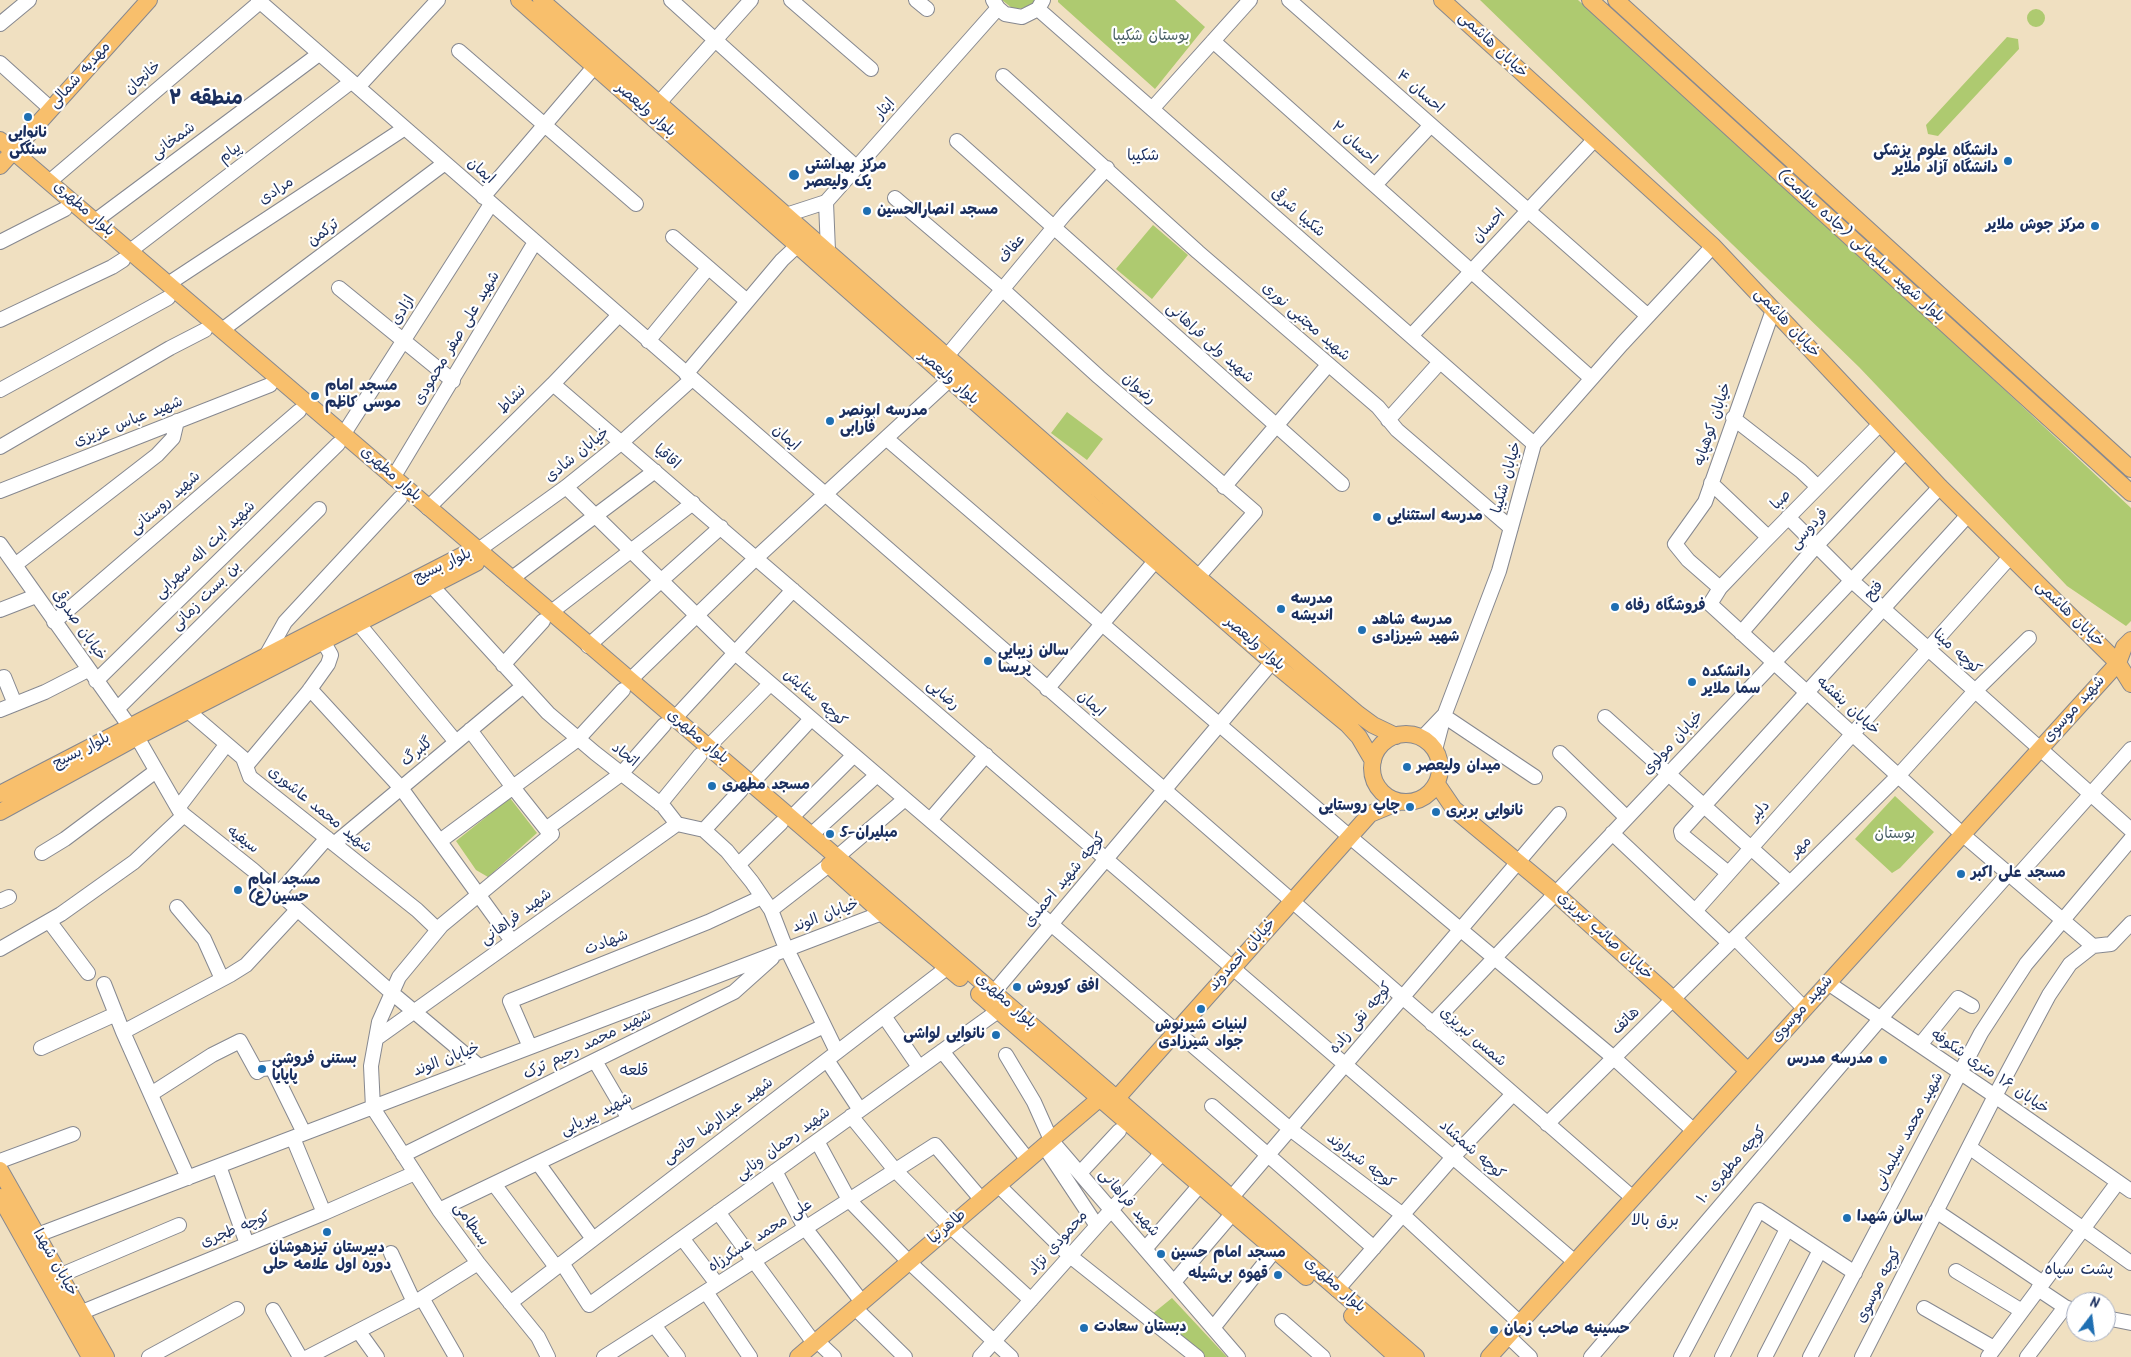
<!DOCTYPE html>
<meta charset="utf-8">
<style>
body{margin:0}
#map{position:relative;width:2131px;height:1357px;overflow:hidden;background:#f0e0c1;font-family:Kalam,sans-serif}
canvas{display:block}
.north{position:absolute;left:2066px;top:1292px;width:50px;height:50px;box-sizing:border-box;background:#fff;border:1px solid #a4acbf;border-radius:50%;rotate:15deg;font-size:14px;font-weight:700;line-height:20px;text-align:center;color:#1b2f5e}
.north::after{content:'';display:block;margin:auto;width:18px;height:22px;background:#1f6fb2;clip-path:polygon(50% 0,100% 100%,50% 72%,0 100%)}
</style>
<div id="map">
<canvas width="2131" height="1357"></canvas>
<div class="north">N</div>
</div>
<script>
const ctx = document.querySelector('canvas').getContext('2d');
ctx.lineJoin = 'round';
function paint(path, color) { ctx.fillStyle = color; ctx.fill(path, 'evenodd'); }
const shape = rows => new Path2D(rows.map(r => 'M' + r).join(''));
function trace(path, color, width, dash) { ctx.strokeStyle = color; ctx.lineWidth = width; ctx.lineCap = dash ? 'butt' : 'round'; ctx.setLineDash(dash || []); ctx.stroke(path); }
function write(font, color, halo, rows, align = 'center') {
  ctx.font = font + ' Kalam,"Playpen Sans Arabic",sans-serif'; ctx.lineWidth = 4.5; ctx.setLineDash([]); ctx.textBaseline = 'middle'; ctx.strokeStyle = halo; ctx.fillStyle = color; for (const [text, x, y, turn = 0] of rows) {
    ctx.save(); ctx.translate(x, y); ctx.rotate((+turn || 0) * Math.PI / 180); ctx.textAlign = isNaN(turn) ? turn : align; if (halo) ctx.strokeText(text, 0, 0); ctx.fillText(text, 0, 0); ctx.restore();
  }
}
paint(shape([
 [1002,0,1036,0,1030,6,1018,9,1012,8],
 [1058,0,1175,0,1205,27,1155,89,1058,2],
 [1480,0,1578,0,1902,294,2131,508,2131,621,2126,626,2067,586,1859,367],
 '2027 18a9 9 0 1 1 18 0a9 9 0 1 1-18 0Z',
 [2007,37,2018,39,2019,49,1938,136,1928,134,1926,125],
 [1153,225,1188,255,1152,299,1116,269],
 [1067,412,1103,439,1087,460,1051,433],
 [1895,796,1934,832,1900,868,1892,873,1855,839],
 [510,798,537,833,488,877,476,870,456,841],
 [1172,1298,1227,1357,1203,1357,1151,1315]
]), '#aeca70');
const minor = shape([
 [258,0,1633,1198],
 [671,0,857,168],
 [791,0,871,69],
 [916,0,927,9],
 [993,0,998,8,1005,14,1022,17,1038,9,1043,0],
 [1289,0,1648,316],
 [1038,9,1534,444],
 [0,24,29,0],
 [1213,41,1591,378],
 [459,51,636,204],
 [0,63,51,109],
 [1003,76,1198,252,1378,407,1397,430,1511,528],
 [358,87,438,0],
 [658,104,751,0],
 [1152,109,1250,0],
 [957,141,1342,484],
 [49,182,260,2],
 [1375,185,1431,125],
 [483,197,594,67],
 [895,198,1002,289,1099,377,1255,512,1198,577],
 [826,202,828,251],
 [786,215,826,202,998,8],
 [95,221,319,54],
 [673,237,747,301],
 [0,242,65,209],
 [130,251,351,82],
 [168,284,405,128],
 [339,288,453,381],
 [0,320,112,267,123,260],
 [222,330,445,163],
 [1411,336,1594,140],
 [648,341,708,268],
 [947,356,1065,214,1107,168],
 [686,374,782,260,797,246],
 [553,384,1575,1262],
 [0,390,168,298],
 [1733,418,1801,471,1818,487],
 [1388,420,1440,362],
 [1880,424,1763,543,1720,588,1710,604,1962,834,2093,946],
 [343,435,491,204],
 [887,439,1350,837,1614,1058,1694,1131],
 [0,447,170,348,205,330],
 [393,478,535,242],
 [1711,483,1768,537],
 [566,487,735,653,1290,1129,1403,1215,1520,1323],
 [1224,487,1328,365],
 [0,491,270,385],
 [428,508,553,384,619,315],
 [1788,517,1851,580,2131,830],
 [0,544,130,727],
 [477,551,566,487,622,442,692,379],
 [15,565,157,455,173,438,177,421],
 [511,579,655,471],
 [431,585,548,713,595,753,663,806,677,824,704,830,727,851,752,882,771,910,783,941,837,1052],
 [1720,588,1688,560,1675,544,1705,502,1773,310],
 [0,610,36,596],
 [550,613,693,503],
 [54,622,299,411],
 [358,623,456,742],
 [1741,633,1817,545,1906,451],
 [588,646,721,527],
 [266,656,285,622,400,498],
 [503,665,543,621],
 [4,677,15,704],
 [96,681,338,444],
 [629,681,756,558,949,380],
 [310,689,401,788,512,941],
 [1047,689,1156,560],
 [117,709,319,509],
 [0,710,45,692,88,670],
 [188,711,243,758,250,777,417,910,438,930],
 [1444,716,1535,777],
 [1605,717,1790,883],
 [674,719,793,590],
 [470,730,512,786,546,829,552,834,442,925,399,977,379,1022,371,1066,373,1108,439,1210,478,1263,538,1337,548,1357],
 [137,737,179,810,184,815,253,870,392,993,479,1066],
 [1422,738,1443,716],
 [708,747,770,684],
 [1435,750,1444,716,1499,571,1534,444,1622,344,1713,246],
 [1560,753,1627,818],
 [246,766,308,692,328,664,331,655,323,641],
 [751,784,811,719],
 [660,804,700,755],
 [178,808,226,745],
 [791,818,854,755],
 [930,820,986,755],
 [546,829,621,774,664,725],
 [704,830,741,790],
 [1612,833,1729,943],
 [811,835,877,775],
 [440,841,578,739,623,690],
 [334,844,522,687],
 [42,853,65,839,156,771],
 [837,857,905,799],
 [738,865,781,823],
 [1728,873,1682,835,1681,831,1968,515],
 [2015,879,2131,749],
 [279,893,327,838],
 [0,901,9,897],
 [177,907,204,939,222,979],
 [771,910,829,865],
 [1695,911,2010,557],
 [49,921,88,973],
 [1735,938,1804,1008],
 [0,949,61,914,134,862,184,815],
 [1828,983,1995,1096,2131,1191],
 [104,984,123,1032,188,1178],
 [994,992,1272,662],
 [884,1016,919,1067],
 [1432,1024,1940,487],
 [123,1032,230,975,246,965,297,910],
 [377,1038,677,824],
 [1920,1045,1958,998,1972,1006],
 [530,1047,510,1001,708,922,762,897],
 [41,1048,116,1014],
 [942,1051,1028,1160],
 [1006,1055,1034,1102,1051,1140,1238,1357],
 [827,1060,860,1110],
 [595,1061,629,1119],
 [151,1094,212,1055,240,1041,257,1072,262,1069,272,1068,304,1133],
 [1212,1106,1374,1248],
 [851,1116,895,1170,950,1226,1031,1300],
 [1547,1124,1898,776,1975,691,2029,638],
 [293,1138,324,1213],
 [817,1141,849,1200,909,1262,1011,1357],
 [1044,1146,1097,1226],
 [1969,1147,2131,1263],
 [403,1155,734,992,772,958],
 [0,1161,73,1134],
 [538,1163,593,1239],
 [219,1166,247,1244],
 [775,1171,805,1228,862,1302],
 [1080,1173,1119,1131],
 [494,1184,556,1267],
 [998,1185,1070,1256,1197,1357],
 [1232,1197,1559,814],
 [439,1210,824,1026],
 [1936,1211,2043,1283],
 [718,1212,814,1343],
 [682,1238,717,1284],
 [27,1239,882,913],
 [1145,1249,1200,1185],
 [391,1253,414,1302],
 [562,1263,589,1305,998,1011],
 [1956,1271,2022,1311],
 [61,1275,179,1225],
 [1174,1282,1232,1214],
 [2038,1289,2065,1307,2076,1311],
 [1337,1290,1453,1157,1513,1094],
 [706,1292,750,1357],
 [422,1298,456,1357],
 [510,1303,948,967],
 [855,1308,905,1357],
 [1924,1308,1994,1348],
 [273,1310,300,1357],
 [70,1317,324,1213,415,1173],
 [2106,1318,2131,1323],
 [1282,1321,1323,1357],
 [654,1325,678,1357],
 [1213,1328,1275,1250],
 [359,1332,377,1357],
 [1508,1336,1530,1357],
 [817,1341,834,1357],
 [149,1357,237,1309],
 [308,1357,422,1298,478,1263],
 [604,1357,935,1145,981,1199],
 [980,1357,1162,1153],
 [1591,1357,1881,1018,2009,873],
 [1681,1357,1759,1210,1855,1273],
 [1722,1357,1787,1229],
 [1765,1357,1820,1250],
 [1810,1357,1981,1033,2026,964,2131,839],
 [1862,1357,1995,1096,2049,995,2070,964,2093,946,2111,944,2131,923],
 [1988,1357,2118,1182],
 [2027,1357,2065,1307]
]);
const major = shape([
 [519,0,1094,507,1272,662,1347,724,1359,737,1373,761],
 [541,0,1198,577,1358,714,1373,725,1396,736],
 [1442,0,1713,246,1940,487,2118,663,2131,684],
 [1590,0,2131,493],
 [1616,0,2131,469],
 [0,140,837,857,1416,1357],
 [0,166,149,0],
 '1372 768a34 34 0 1 1 68 0a34 34 0 1 1-68 0Z',
 [1437,784,1454,809,1555,893,1673,999,1748,1071],
 [0,794,266,656,465,554,477,551,476,563,137,737,0,812],
 [829,865,882,913,960,978],
 [979,994,1306,1277],
 [0,1170,106,1357],
 [0,1197,90,1357],
 [1352,1316,1397,1357],
 [798,1357,1099,1099,1117,1098,1370,814,1399,802],
 [1489,1357,2118,663,2124,647,2131,640]
]);
trace(minor, '#868890', 16);
trace(major, '#868890', 18);
trace(minor, '#fff', 14);
trace(major, '#f8bf6c', 16);
for (const [x, y, r, color] of [
 [28,117,5,"#1f6fb2"],
 [2008,161,5,"#1f6fb2"],
 [794,175,6,"#1f6fb2"],
 [867,211,5,"#1f6fb2"],
 [2095,226,5,"#1f6fb2"],
 [315,396,5,"#1f6fb2"],
 [830,421,5,"#1f6fb2"],
 [1377,517,5,"#1f6fb2"],
 [1615,607,5,"#1f6fb2"],
 [1281,609,5,"#1f6fb2"],
 [1362,630,5,"#1f6fb2"],
 [988,661,5,"#1f6fb2"],
 [1692,682,5,"#1f6fb2"],
 [1407,767,5,"#1f6fb2"],
 [712,786,5,"#1f6fb2"],
 [1410,807,5,"#1f6fb2"],
 [1436,812,5,"#1f6fb2"],
 [830,834,5,"#1f6fb2"],
 [1961,874,5,"#1f6fb2"],
 [238,890,5,"#1f6fb2"],
 [1017,987,5,"#1f6fb2"],
 [1201,1009,5,"#1f6fb2"],
 [996,1035,5,"#1f6fb2"],
 [1883,1060,5,"#1f6fb2"],
 [262,1069,5,"#1f6fb2"],
 [1847,1218,5,"#1f6fb2"],
 [327,1232,5,"#1f6fb2"],
 [1161,1254,5,"#1f6fb2"],
 [1278,1275,5,"#1f6fb2"],
 [1084,1328,5,"#1f6fb2"],
 [1494,1330,5,"#1f6fb2"]
]) { const dot = new Path2D(); dot.arc(x, y, r, 0, 2 * Math.PI); ctx.fillStyle = color; ctx.fill(dot); trace(dot, '#fff', 2); }
write('15px', '#475e63', '#fff', [
 ["بوستان شکیبا",1151,37],
 ["بوستان",1895,835]
]);
write('15px', '#1b2f5e', '#fff', [
 ["خیابان هاشمی",1492,46,43],
 ["مهدیه شمالی",81,76,-48],
 ["خانجان",144,79,-41],
 ["احسان ۴",1419,93,41],
 ["ایثار",886,110,-49],
 ["بلوار ولیعصر",645,111,41],
 ["شمخانی",174,142,-37],
 ["احسان ۲",1353,144,42],
 ["پیام",231,154,-37],
 ["ایمان",480,172,41],
 ["مرادی",277,192,-33],
 ["بلوار مطهری",83,210,41],
 ["شکیبا شرقی",1297,214,41],
 ["احسان",1490,227,-47],
 ["ترکمن",324,234,-37],
 ["بلوار شهید سلیمانی (جاده سلامت)",1860,247,42],
 ["عفاف",1013,250,-50],
 ["ازادی",404,311,-58],
 ["شهید مجتبی نوری",1305,323,41],
 ["خیابان هاشمی",1786,324,47],
 ["شهید علی صفر محمودی",458,339,-59],
 ["شهید ولی فراهانی",1209,344,42],
 ["بلوار ولیعصر",948,379,41],
 ["رضوان",1138,390,41],
 ["نشاط",513,401,-45],
 ["شهید عباس عزیزی",129,423,-21],
 ["خیابان کوهپایه",1714,425,-71],
 ["ایمان",785,439,41],
 ["خیابان شادی",578,456,-39],
 ["اقاقیا",666,458,41],
 ["بلوار مطهری",390,475,41],
 ["خیابان شکیبا",1508,478,-74],
 ["صبا",1782,501,-45],
 ["شهید روستانی",166,504,-41],
 ["فردوسی",1810,530,-48],
 ["شهید ایت اله سهرابی",206,551,-44],
 ["بلوار بسیج",443,567,-25],
 ["فتح",1875,592,-48],
 ["بن بست زمانی",207,597,-45],
 ["خیابان هاشمی",2069,615,44],
 ["خیابان صدوقی",78,626,55],
 ["بلوار ولیعصر",1254,645,41],
 ["کوچه مینا",1956,653,42],
 ["رضایی",942,696,41],
 ["کوچه ستایش",814,699,41],
 ["ایمان",1090,705,41],
 ["خیابان بنفشه",1847,707,42],
 ["شهید موسوی",2075,710,-48],
 ["بلوار مطهری",697,738,40],
 ["خیابان مولوی",1674,744,-47],
 ["بلوار بسیج",82,752,-27],
 ["گلبرگ",418,753,-40],
 ["اتحاد",624,756,38],
 ["شهید محمد عاشوری",319,811,39],
 ["دلیر",1761,812,-48],
 ["سیفیه",242,841,37],
 ["مهر",1802,848,-45],
 ["کوچه شهید احمدی",1066,881,-50],
 ["خیابان الوند",826,917,-21],
 ["شهید فراهانی",517,918,-36],
 ["خیابان صائب تبریزی",1604,937,42],
 ["شهادت",607,944,-21],
 ["خیابان احمدوند",1243,956,-48],
 ["بلوار مطهری",1005,1002,41],
 ["شهید موسوی",1803,1010,-48],
 ["کوچه نقی زاده",1362,1019,-50],
 ["هاتف",1627,1022,-45],
 ["شمس تبریزی",1472,1038,41],
 ["شهید محمد رحیم ترک",588,1046,-26],
 ["خیابان الوند",447,1061,-21],
 ["خیابان ۱۶ متری شکوفه",1989,1073,34],
 ["شهید پیریایی",597,1116,-26],
 ["شهید عبدالرضا حاتمی",719,1122,-37],
 ["شهید محمد سلیمانی",1910,1132,-62],
 ["شهید رحمان ونایی",784,1145,-36],
 ["کوچه شمشاد",1471,1151,41],
 ["کوچه شیراوند",1360,1162,37],
 ["کوچه مطهری ۱۰",1733,1166,-49],
 ["شهید فراهانی",1128,1204,49],
 ["بسطامی",470,1225,54],
 ["طاهرنیا",948,1228,-41],
 ["کوچه طجری",236,1231,-22],
 ["علی محمد عسکرزاه",761,1237,-33],
 ["محمودی نژاد",1059,1244,-48],
 ["خیابان شهدا",54,1263,60],
 ["بلوار مطهری",1334,1286,41],
 ["کوچه موسوی",1880,1286,-63]
]);
write('bold 15px', '#1b2f5e', '#fff', [
 ["نانوایی",28,134,"center"],
 ["سنگکی",28,151,"center"],
 ["دانشگاه علوم پزشکی",1998,152,"right"],
 ["دانشگاه آزاد ملایر",1998,169,"right"],
 ["مرکز بهداشتی",805,166],
 ["یک ولیعصر",805,183],
 ["مسجد انصارالحسین",877,211],
 ["مرکز جوش ملایر",2085,226,"right"],
 ["مسجد امام",325,387],
 ["موسی کاظم",325,404],
 ["مدرسه ابونصر",840,412],
 ["فارابی",840,429],
 ["مدرسه استثنایی",1387,517],
 ["مدرسه",1291,600],
 ["اندیشه",1291,617],
 ["فروشگاه رفاه",1625,607],
 ["مدرسه شاهد",1372,621],
 ["شهید شیرزادی",1372,638],
 ["سالن زیبایی",998,652],
 ["پریسا",998,669],
 ["دانشکده",1702,673],
 ["سما ملایر",1702,690],
 ["میدان ولیعصر",1417,767],
 ["مسجد مطهری",722,786],
 ["چاپ روستایی",1400,807,"right"],
 ["نانوایی بربری",1446,812],
 ["مبلیران-5",840,834],
 ["مسجد علی اکبر",1971,874],
 ["مسجد امام",248,881],
 ["حسین(ع)",248,898],
 ["افق کوروش",1027,987],
 ["لبنیات شیرنوش",1201,1026,"center"],
 ["جواد شیرزادی",1201,1043,"center"],
 ["نانوایی لواشی",986,1035,"right"],
 ["بستنی فروشی",272,1060],
 ["پاپایا",272,1077],
 ["مدرسه مدرس",1873,1060,"right"],
 ["سالن شهدا",1857,1218],
 ["دبیرستان تیزهوشان",327,1249,"center"],
 ["دوره اول علامه حلی",327,1266,"center"],
 ["مسجد امام حسین",1171,1254],
 ["قهوه بی‌شیله",1268,1275,"right"],
 ["دبستان سعادت",1094,1328],
 ["حسینیه صاحب زمان",1504,1330]
], 'left');
write('16px', '#1b2f5e', '#fff', [
 ["شکیبا",1143,157],
 ["قلعه",634,1072],
 ["برق بالا",1655,1222],
 ["پشت سپاه",2079,1271]
]);
write('bold 20px', '#1b2f5e', '#fff', [
 ["منطقه ۲",206,101]
]);
</script>
